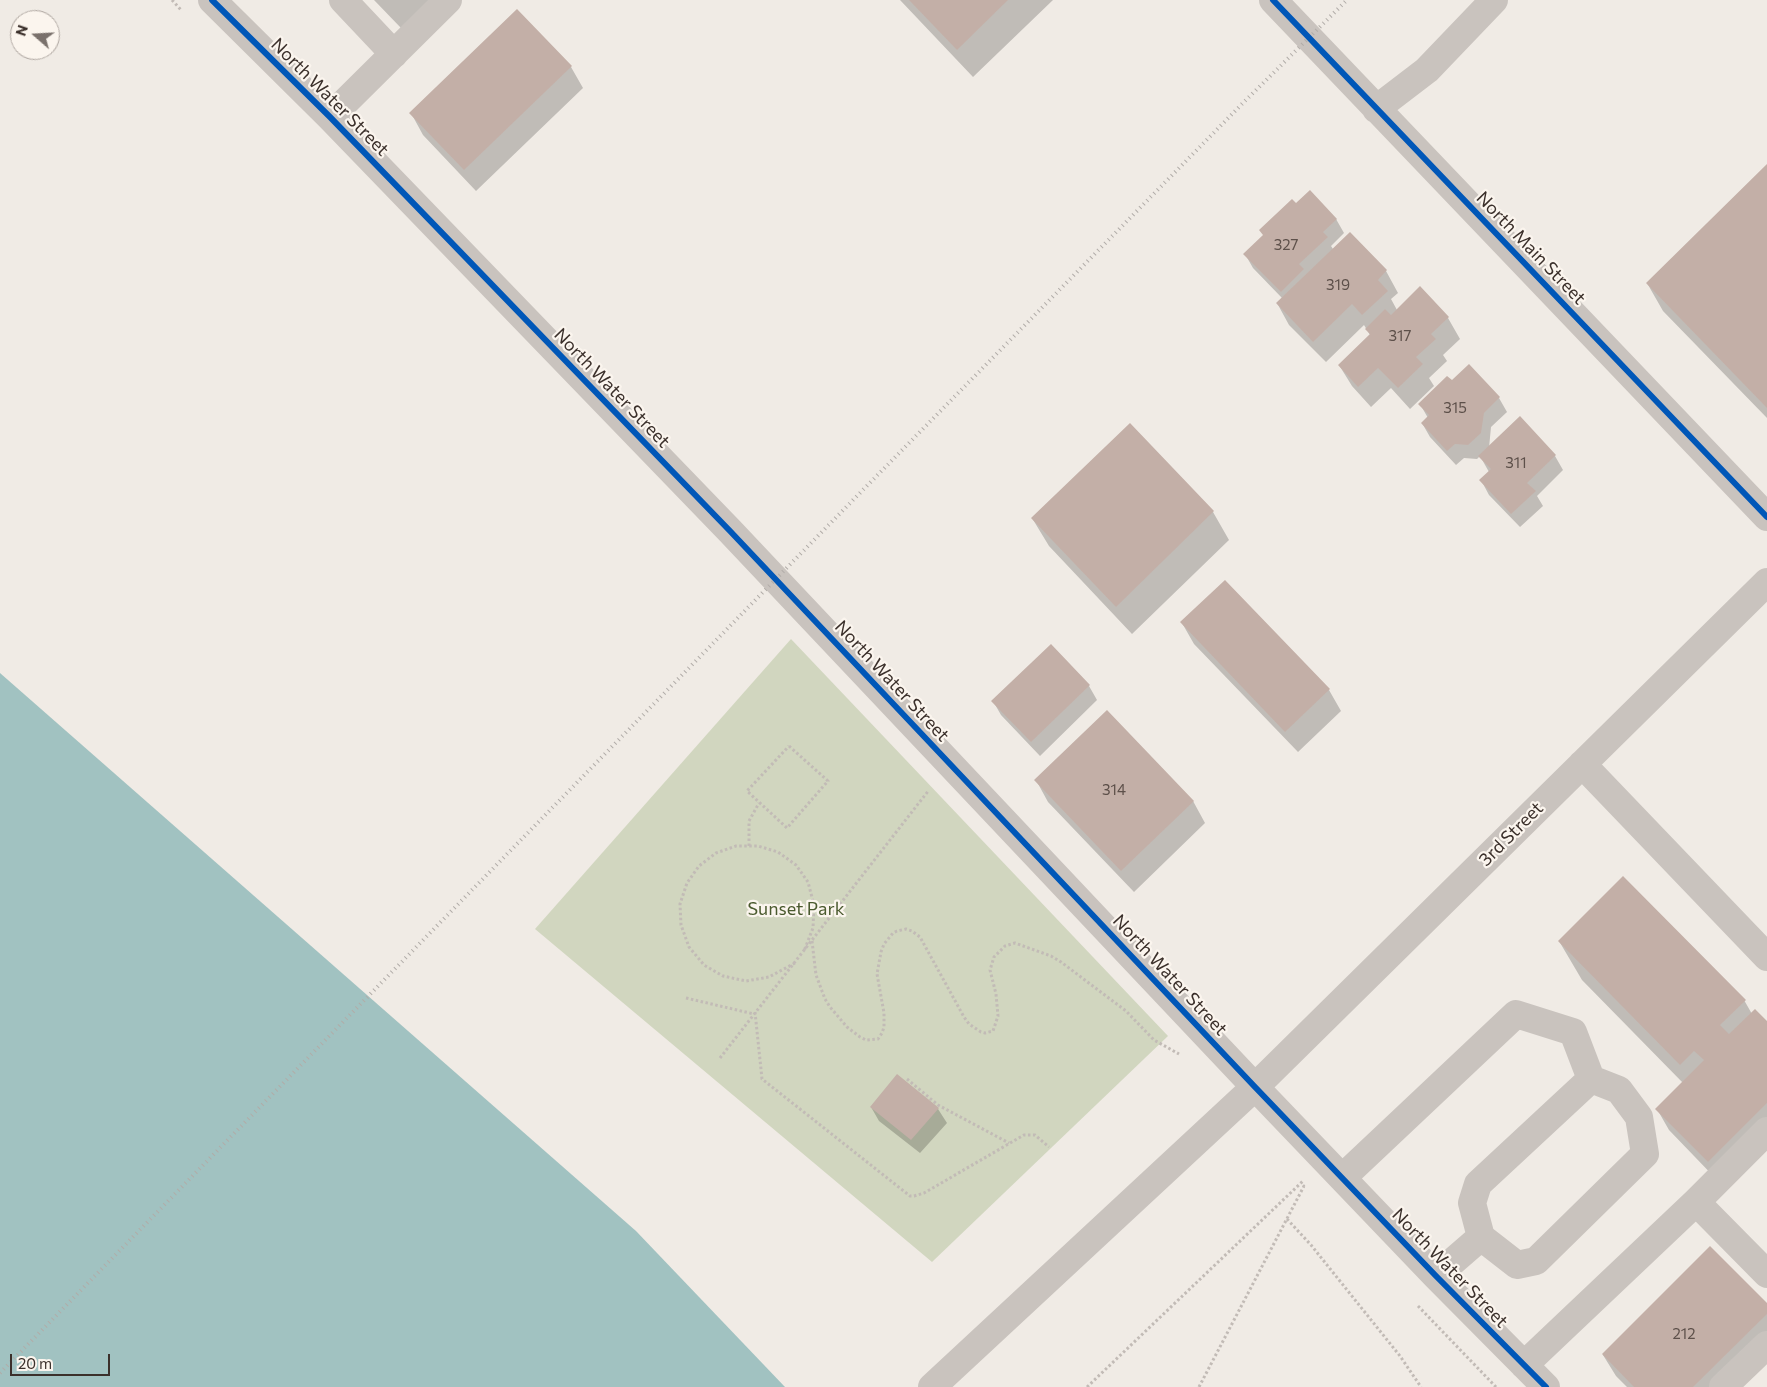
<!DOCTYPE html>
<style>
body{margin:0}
#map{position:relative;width:1767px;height:1387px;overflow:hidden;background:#f0ebe5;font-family:Commissioner,sans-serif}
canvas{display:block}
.north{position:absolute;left:10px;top:10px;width:50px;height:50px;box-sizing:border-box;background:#fbf5ee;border:1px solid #aea6a0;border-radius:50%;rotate:289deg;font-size:14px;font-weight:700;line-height:20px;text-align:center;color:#3b302b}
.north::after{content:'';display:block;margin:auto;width:18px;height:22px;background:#7a716c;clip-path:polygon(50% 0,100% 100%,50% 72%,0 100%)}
.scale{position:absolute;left:10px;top:1354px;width:100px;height:22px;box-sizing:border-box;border:2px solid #3b302b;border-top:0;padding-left:6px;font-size:15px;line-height:18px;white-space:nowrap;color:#3b302b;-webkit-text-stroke:4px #fbf5ee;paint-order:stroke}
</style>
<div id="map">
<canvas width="1767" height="1387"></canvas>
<div class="north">N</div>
<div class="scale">20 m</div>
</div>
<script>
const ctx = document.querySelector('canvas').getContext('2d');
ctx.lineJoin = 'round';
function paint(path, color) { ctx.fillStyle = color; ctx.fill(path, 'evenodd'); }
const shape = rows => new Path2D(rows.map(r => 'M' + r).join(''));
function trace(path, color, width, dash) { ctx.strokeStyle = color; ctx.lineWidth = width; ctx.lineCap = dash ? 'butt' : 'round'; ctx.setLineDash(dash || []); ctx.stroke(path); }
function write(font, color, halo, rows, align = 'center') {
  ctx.font = font + ' Commissioner,sans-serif'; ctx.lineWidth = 4.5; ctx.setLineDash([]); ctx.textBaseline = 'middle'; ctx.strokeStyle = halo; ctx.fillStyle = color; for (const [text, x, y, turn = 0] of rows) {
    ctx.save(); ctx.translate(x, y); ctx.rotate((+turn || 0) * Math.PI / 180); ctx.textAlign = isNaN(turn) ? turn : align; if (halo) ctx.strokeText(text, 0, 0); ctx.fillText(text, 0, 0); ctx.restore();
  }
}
paint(shape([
 [791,639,1168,1036,932,1262,535,929]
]), '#d1d6bf');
paint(shape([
 [0,673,636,1231,785,1387,0,1387]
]), '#a1c2c1');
paint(shape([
 [374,0,431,0,401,28],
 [900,0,1053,0,973,77],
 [517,11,571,67,583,88,476,191,423,135,411,113],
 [1767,166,1767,418,1663,311,1647,283],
 [1296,205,1336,219,1344,233,1331,246,1333,249,1386,271,1398,293,1391,299,1397,310,1448,318,1460,339,1443,355,1447,361,1429,378,1434,386,1410,409,1391,388,1371,407,1352,386,1339,365,1370,335,1364,325,1326,362,1289,325,1277,303,1282,298,1253,268,1245,254],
 [1469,366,1499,398,1507,412,1491,427,1489,448,1555,456,1563,470,1537,496,1543,506,1520,527,1489,495,1481,480,1489,472,1480,456,1477,459,1464,458,1456,465,1430,437,1422,423,1428,418,1420,404,1452,382],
 [1130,425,1213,512,1229,540,1132,634,1049,546,1032,518],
 [1182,623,1329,690,1341,711,1298,752,1194,644],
 [1051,646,1089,686,1097,700,1040,756,1001,715,993,701],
 [1036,780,1193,801,1205,823,1134,892,1048,802],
 [1559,941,1744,1000,1752,1014,1767,1023,1767,1136,1720,1183,1669,1130,1657,1109,1683,1083,1582,980],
 [897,1076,938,1109,947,1123,920,1153,879,1121,871,1107],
 [1767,1304,1767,1347,1727,1387,1627,1387,1616,1376,1603,1355]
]), '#0003');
paint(shape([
 [909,0,1008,0,957,50],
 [517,9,572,66,464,170,409,113],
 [1767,164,1767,408,1646,283],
 [1310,190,1337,219,1323,232,1328,237,1299,264,1304,269,1281,292,1243,254,1263,235,1259,230,1292,199,1296,203],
 [1350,232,1387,270,1378,280,1388,291,1362,315,1352,304,1313,342,1276,303],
 [1420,286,1449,317,1431,334,1436,339,1416,357,1423,364,1398,388,1378,368,1358,387,1338,365,1370,334,1365,329,1385,309,1391,315],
 [1469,364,1500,397,1484,413,1481,433,1468,445,1455,444,1447,451,1421,423,1429,415,1418,404,1447,376,1452,380],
 [1520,416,1556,455,1527,483,1536,491,1511,514,1479,480,1491,469,1478,456],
 [1130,423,1214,511,1116,607,1031,518],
 [1225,580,1330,689,1285,732,1180,622],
 [1051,644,1090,685,1031,742,991,701],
 [1107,710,1194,801,1121,871,1034,780],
 [1623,876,1746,1000,1720,1025,1729,1034,1755,1009,1767,1021,1767,1103,1708,1162,1655,1109,1704,1060,1694,1051,1680,1065,1558,941],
 [897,1074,939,1108,911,1140,870,1107],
 [1710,1246,1767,1303,1767,1314,1693,1387,1634,1387,1602,1354]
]), '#c3afa7');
trace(shape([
 [172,0,182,11],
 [789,746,828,781,787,828,747,791,789,746],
 [749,846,749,821,759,803],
 [812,941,816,975,825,999,830,1007,847,1027,860,1037,866,1040,878,1039,882,1033,884,1027,884,1013,877,974,881,952,884,944,893,933,897,931,906,929,912,931,920,937,964,1017,969,1024,981,1032,985,1033,993,1031,998,1016,996,994,990,970,994,957,1005,946,1015,943,1051,956,1061,962,1126,1011,1154,1040,1179,1054],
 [795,963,769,977,746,981,723,976,704,965,689,947,681,925,680,904,687,883,699,866,716,853,736,846,758,846,778,852,796,865,808,882,814,905,813,928,804,951],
 [686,998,754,1014],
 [755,1012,762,1079,910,1196,914,1196,924,1193,1024,1135,1035,1135,1049,1147],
 [720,1058,929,790],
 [907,1079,938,1105,1009,1143],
 [1287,1219,1311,1245,1400,1356,1421,1387],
 [1418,1306,1496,1387],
 [1087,1387,1303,1181],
 [1199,1387,1304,1186,1306,1187]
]), '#c2bbb6', 3, [2.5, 2.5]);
trace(shape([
 [212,0,330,117,730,531,1255,1087,1436,1276,1546,1387],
 [343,0,394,54],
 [1273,0,1767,517],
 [1376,109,1427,70,1494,0],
 [330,117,448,0],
 [1582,764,1767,957],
 [1591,1079,1619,1090,1639,1117,1645,1154,1536,1261,1517,1265,1481,1237,1472,1203,1478,1184,1591,1079],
 [1342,1178,1516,1014,1573,1032,1591,1079],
 [1696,1202,1767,1131],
 [1436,1276,1481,1237],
 [1524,1365,1696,1202,1767,1274],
 [932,1387,1255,1087,1767,582],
 [1723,1387,1767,1345]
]), '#c9c3be', 28);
trace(shape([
 [0,1373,856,497,1242,104,1347,0]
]), '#b1aca8', 4, [1, 4]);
trace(shape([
 [212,0,330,117,730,531,1255,1087,1436,1276,1546,1387],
 [1273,0,1767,517]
]), '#0057b8', 6);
write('15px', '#5d504a', null, [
 ["327",1286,245],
 ["319",1338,285],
 ["317",1400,336],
 ["315",1455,408],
 ["311",1516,463],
 ["314",1114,790],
 ["212",1684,1334]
]);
write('18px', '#3b302b', '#fbf5ee', [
 ["North Water Street",330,97,45],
 ["North Main Street",1531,248,46],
 ["North Water Street",612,388,46],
 ["North Water Street",892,681,47],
 ["3rd Street",1511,834,-45],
 ["North Water Street",1170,975,47],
 ["North Water Street",1450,1268,46]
]);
write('18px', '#4a5a2e', '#fbf5ee', [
 ["Sunset Park",796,909]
]);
</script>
